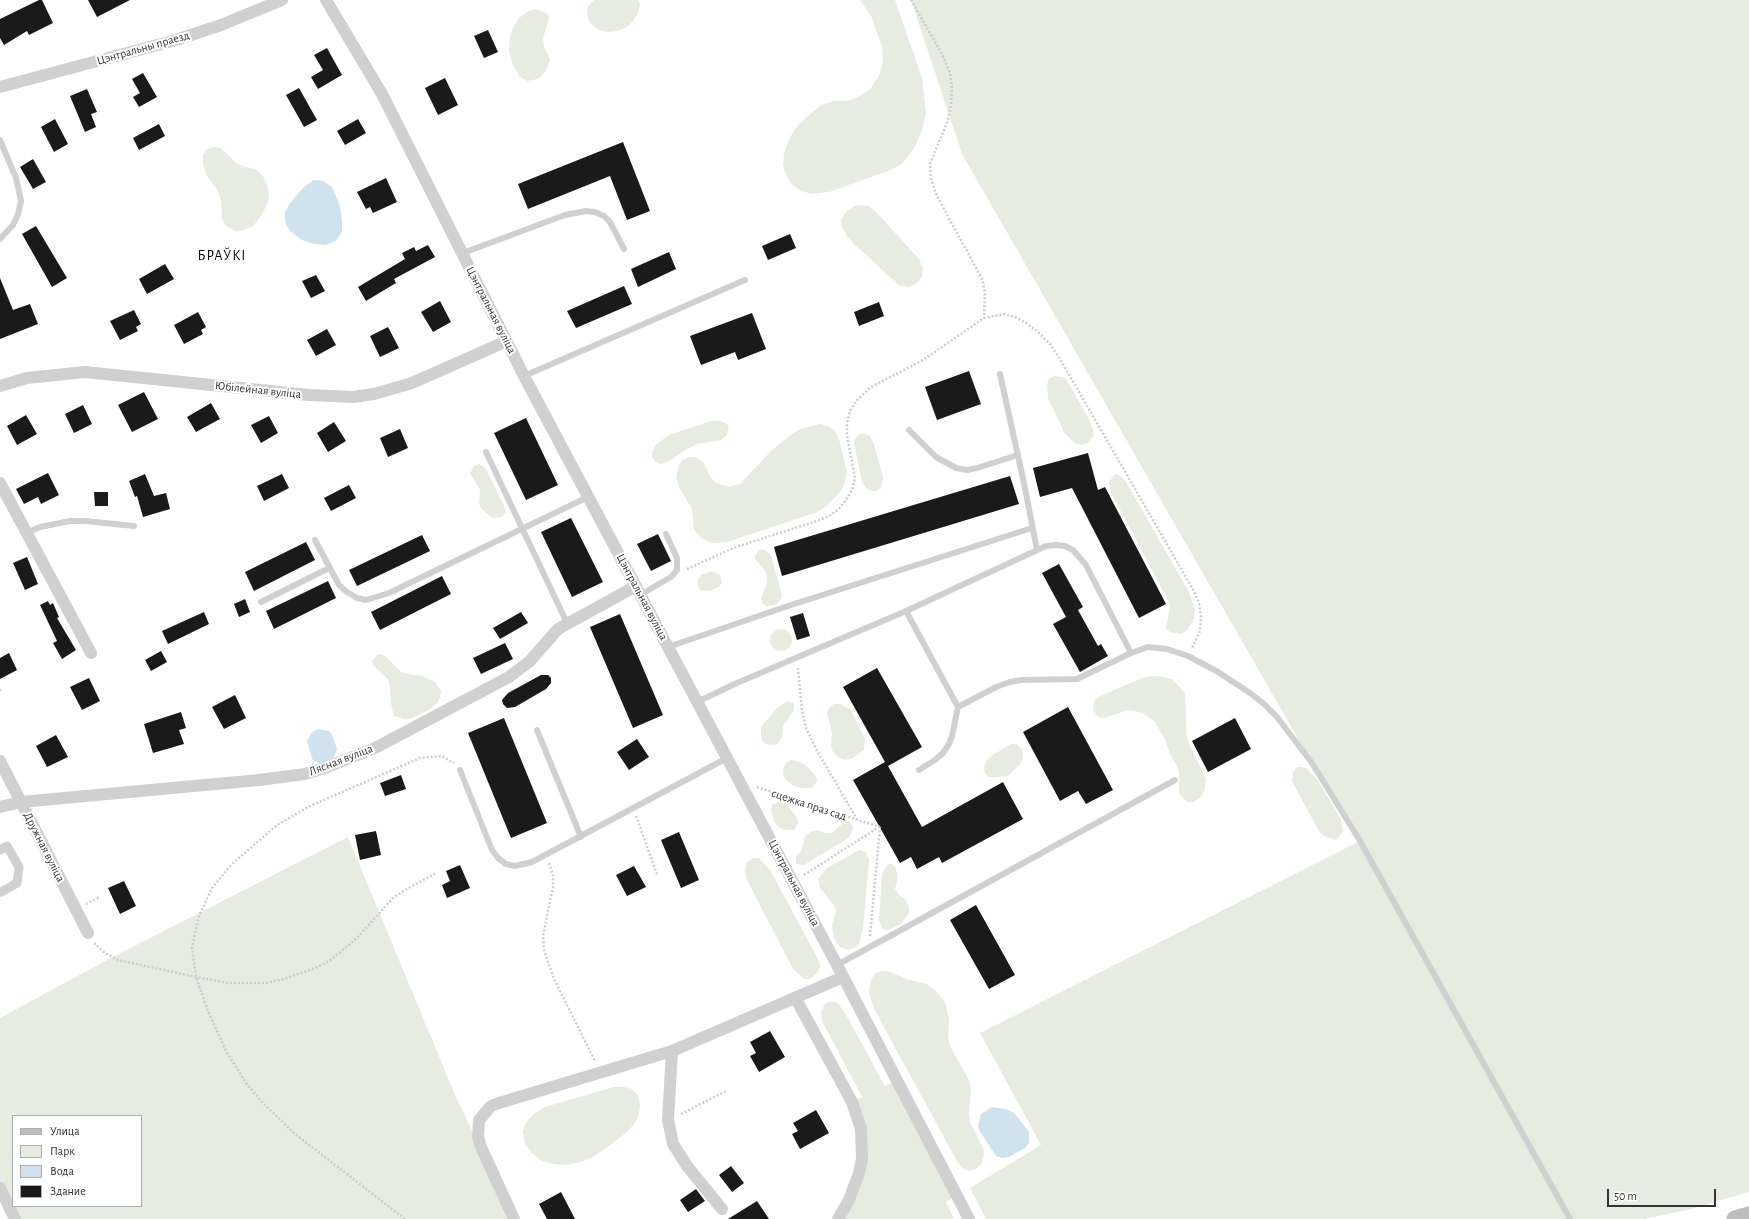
<!DOCTYPE html>
<meta charset="utf-8">
<style>
body{margin:0}
#map{position:relative;width:1749px;height:1219px;overflow:hidden;background:#fff;font-family:"Alegreya Sans",sans-serif}
canvas{display:block}
.legend{position:absolute;left:12px;top:1115px;width:130px;height:92px;box-sizing:border-box;background:#fff;border:1px solid #adadad;margin:0;padding:5px 7px;list-style:none;font-size:12px;color:#333}
.legend li{display:flex;align-items:center;gap:8px;height:20px}
.legend b{width:20px;border:1px solid #adadad}
.scale{position:absolute;left:1607px;top:1189px;width:109px;height:18px;box-sizing:border-box;border:2px solid #333;border-top:0;padding-left:5px;font-size:12px;line-height:14px;white-space:nowrap;color:#333;-webkit-text-stroke:3px #fff;paint-order:stroke}
</style>
<div id="map">
<canvas width="1749" height="1219"></canvas>
<ul class="legend">
<li><b style="height:5px;background:#bdbdbd"></b>Улица</li>
<li><b style="height:11px;background:#e6ecdf"></b>Парк</li>
<li><b style="height:11px;background:#cfe2ee"></b>Вода</li>
<li><b style="height:11px;background:#1a1a1a"></b>Здание</li>
</ul>
<div class="scale">50 m</div>
</div>
<script>
const ctx = document.querySelector('canvas').getContext('2d');
ctx.lineJoin = 'round';
function paint(path, color) { ctx.fillStyle = color; ctx.fill(path, 'evenodd'); }
const shape = rows => new Path2D(rows.map(r => 'M' + r).join(''));
function trace(path, color, width, dash) { ctx.strokeStyle = color; ctx.lineWidth = width; ctx.lineCap = dash ? 'butt' : 'round'; ctx.setLineDash(dash || []); ctx.stroke(path); }
function write(font, color, halo, rows, align = 'center') {
  ctx.font = font + ' "Alegreya Sans",sans-serif'; ctx.lineWidth = 4; ctx.setLineDash([]); ctx.textBaseline = 'middle'; ctx.strokeStyle = halo; ctx.fillStyle = color; for (const [text, x, y, turn = 0] of rows) {
    ctx.save(); ctx.translate(x, y); ctx.rotate((+turn || 0) * Math.PI / 180); ctx.textAlign = isNaN(turn) ? turn : align; if (halo) ctx.strokeText(text, 0, 0); ctx.fillText(text, 0, 0); ctx.restore();
  }
}
paint(shape([
 [594,0,638,0,640,4,638,13,633,21,627,27,617,31,607,32,597,29,589,22,587,14,588,6],
 [860,0,895,0,922,78,926,113,922,131,914,148,902,164,888,171,829,192,812,194,801,191,791,184,785,173,783,164,784,153,790,137,798,125,821,105,834,101,847,101,860,96,870,89,879,76,883,62,882,46,871,16],
 [911,0,1749,0,1749,1192,1691,1209,1645,1219,986,1219,970,1188,1041,1145,980,1033,1360,841,1312,763,962,154],
 [535,9,547,13,549,18,543,39,544,47,550,59,546,71,538,79,527,81,519,76,513,65,509,51,510,38,513,27,519,18,527,12],
 [214,147,221,148,236,163,245,167,256,169,263,176,267,185,269,195,267,205,261,216,253,226,244,230,235,231,226,226,222,219,221,199,216,188,207,176,203,165,203,155,207,149],
 [861,205,869,206,878,214,919,259,923,268,922,277,916,284,908,287,899,285,855,245,847,236,842,227,841,220,846,212,855,206],
 [1054,376,1064,377,1068,382,1090,421,1094,434,1088,443,1082,445,1076,444,1065,434,1048,398,1047,384,1049,379],
 [712,421,720,421,725,423,729,426,727,435,721,440,697,444,689,448,666,463,660,464,655,461,652,457,652,452,656,445,663,439,671,434],
 [819,424,828,426,835,431,839,439,847,472,845,482,841,491,827,506,817,512,727,542,712,543,701,538,697,534,694,529,692,509,678,485,676,477,679,465,683,460,689,457,696,457,703,462,710,476,715,482,722,485,730,487,740,484,771,451,790,435,801,429],
 [861,433,869,435,874,444,883,477,881,487,877,491,871,491,866,488,862,482,854,443,855,438],
 [479,464,483,466,486,469,504,506,506,512,502,517,492,518,481,508,479,504,480,490,470,473,474,466],
 [1116,474,1120,475,1126,482,1189,592,1195,610,1194,619,1187,630,1181,634,1170,632,1166,629,1170,607,1169,602,1111,493,1109,482,1113,476],
 [763,549,771,555,782,595,781,599,776,605,766,606,762,603,761,599,767,583,767,577,765,571,755,559,755,556,759,550],
 [713,571,720,575,722,582,720,586,710,591,700,590,698,587,698,579,701,575],
 '770 640a11 11 0 1 1 22 0a11 11 0 1 1-22 0Z',
 [378,654,384,655,401,672,407,674,423,676,435,682,441,691,440,697,437,703,429,710,412,718,405,719,394,716,391,704,390,687,388,679,373,665,372,661],
 [1153,676,1164,677,1173,680,1185,693,1187,739,1206,779,1204,792,1200,798,1193,802,1187,802,1179,793,1179,772,1177,766,1170,754,1165,740,1155,722,1147,716,1139,712,1129,710,1104,718,1099,717,1094,712,1093,707,1094,702,1098,697,1142,678],
 [788,701,794,704,794,710,783,726,782,737,779,742,775,745,769,745,764,743,761,738,761,727,777,708],
 [834,704,840,704,851,710,865,739,864,750,851,759,845,760,838,757,833,752,831,746,832,733,827,713,829,708],
 [1011,744,1016,744,1022,749,1023,758,1020,764,1009,775,1002,777,989,777,985,773,984,768,986,761,991,756],
 [791,760,797,761,804,764,816,776,817,781,812,788,801,788,792,785,785,779,783,774,783,768,786,763],
 [1300,767,1306,768,1317,779,1341,819,1343,832,1336,840,1324,836,1318,830,1292,781,1293,772,1296,768],
 [778,802,788,806,797,818,798,823,794,830,785,830,780,828,774,822,771,810,772,805],
 [848,821,851,823,853,828,850,836,847,839,804,865,796,864,796,857,801,851,805,837,810,832,817,830,825,833,832,833,843,823],
 [348,837,455,1095,514,1219,15,1219,0,1188,0,1018,105,961],
 [13,1116,141,1116,141,1206,13,1206],
 [859,850,866,852,869,860,863,929,859,944,856,947,848,950,840,947,834,939,832,925,836,911,834,905,820,888,818,879,827,868],
 [753,858,759,858,770,870,818,959,820,965,819,971,810,979,804,979,793,969,746,878,745,870,747,862],
 [888,864,892,864,896,869,898,877,895,889,899,895,906,900,909,908,909,913,901,924,891,929,886,930,882,928,879,920,882,874],
 [882,971,888,971,909,980,927,984,934,989,945,1002,949,1019,948,1037,950,1046,970,1082,971,1090,969,1114,970,1122,983,1148,984,1155,982,1163,976,1169,969,1171,962,1168,957,1161,874,1009,869,993,870,984,872,978,876,973],
 [830,1001,838,1003,845,1013,885,1086,896,1080,957,1195,946,1202,954,1219,838,1219,862,1159,852,1102,862,1097,822,1021,821,1012,824,1005],
 [614,1087,625,1087,632,1089,638,1095,640,1104,639,1114,635,1123,626,1133,595,1156,580,1162,566,1165,553,1164,542,1161,532,1153,525,1144,523,1132,526,1122,534,1114,545,1107]
]), '#e6ecdf');
paint(shape([
 [314,180,323,181,332,187,340,206,342,221,342,232,336,241,326,245,314,244,302,240,290,231,285,222,285,212,290,203,304,187],
 [318,729,329,731,332,734,337,749,334,757,322,764,313,761,307,742,311,733],
 [992,1107,1006,1109,1014,1113,1029,1132,1029,1143,1025,1148,1009,1157,1002,1158,996,1156,979,1130,978,1125,981,1114]
]), '#cfe2ee');
paint(shape([
 [39,0,42,0,53,23,29,35,27,31,4,45,0,38,0,19],
 [88,0,130,0,97,17],
 [488,30,498,52,484,58,474,36],
 [327,48,342,75,318,89,311,77,323,70,314,55],
 [143,73,157,97,139,107,133,97,140,93,132,79],
 [445,78,458,105,438,115,425,88],
 [299,88,317,120,304,127,286,95],
 [87,89,97,112,91,114,96,127,85,132,70,96],
 [55,119,68,144,54,152,41,127],
 [358,119,366,133,345,145,337,131],
 [159,124,165,136,139,150,133,138],
 [623,142,650,211,627,220,610,176,528,209,518,184],
 [33,159,46,182,33,189,20,167],
 [386,178,397,202,373,213,370,207,366,209,357,192],
 [36,226,67,278,52,287,22,234],
 [790,234,796,248,768,260,762,246],
 [428,245,435,257,394,279,396,283,366,301,358,287,405,259,402,253,414,247,416,251],
 [669,252,676,269,638,287,631,269],
 [165,264,174,279,147,294,139,279],
 [316,275,325,291,311,298,302,281],
 [0,278,13,310,30,304,38,324,0,339],
 [624,286,632,304,576,328,567,311],
 [440,301,451,322,433,332,421,312],
 [879,302,884,316,859,326,854,312],
 [134,310,141,324,136,327,138,331,120,340,110,321],
 [198,312,206,327,201,330,203,334,184,344,174,325],
 [752,313,766,349,738,360,735,352,701,365,690,336],
 [388,327,399,348,380,357,370,336],
 [327,329,336,345,316,356,307,340],
 [969,371,981,404,937,420,925,387],
 [144,392,158,419,132,432,118,405],
 [211,403,220,419,196,432,187,417],
 [83,405,92,424,74,433,65,414],
 [26,415,37,434,17,445,7,426],
 [269,416,278,433,261,443,251,425],
 [526,418,558,485,526,500,494,433],
 [334,422,346,441,328,452,317,433],
 [400,429,408,448,388,457,380,438],
 [1088,453,1098,490,1105,487,1166,604,1139,618,1072,488,1040,497,1033,468],
 [48,473,59,495,41,504,38,497,24,504,16,489],
 [145,474,154,496,166,493,170,509,143,517,137,496,135,497,129,481],
 [282,474,289,488,264,501,257,486],
 [1010,476,1019,504,782,576,774,547],
 [349,485,356,498,331,511,324,498],
 [94,492,108,492,108,506,95,506],
 [571,518,603,582,572,597,541,532],
 [658,534,671,561,651,571,637,544],
 [422,535,430,551,357,586,349,570],
 [306,542,315,560,254,591,245,572],
 [27,557,38,584,25,590,13,563],
 [1059,564,1083,607,1078,610,1098,646,1101,644,1108,656,1080,672,1053,624,1066,617,1042,573],
 [442,576,451,594,380,630,371,612],
 [328,581,336,598,274,629,266,611],
 [245,599,250,612,239,617,234,604],
 [48,601,50,605,53,603,59,617,57,618,76,650,62,659,53,643,57,641,40,605],
 [204,612,209,624,168,644,162,631],
 [521,612,528,623,500,639,493,628],
 [803,613,810,636,797,640,790,617],
 [620,614,663,715,633,728,590,627],
 [505,643,513,659,481,674,473,658],
 [161,651,167,662,151,671,145,660],
 [9,653,17,670,0,679,0,658],
 [877,668,922,747,888,766,922,827,1003,782,1023,819,942,863,939,857,917,869,911,857,900,863,853,780,885,762,843,687],
 [541,675,548,675,551,678,551,683,546,689,515,707,507,708,503,704,502,700,508,693],
 [89,678,100,701,82,710,70,687],
 [235,695,246,718,224,729,212,707],
 [1068,707,1113,790,1086,804,1078,791,1060,801,1023,732],
 [181,712,186,728,179,730,184,744,153,753,144,724],
 [504,718,547,823,511,838,468,733],
 [1235,718,1251,749,1208,772,1192,741],
 [56,735,68,757,47,767,36,746],
 [637,739,649,757,629,770,617,752],
 [401,775,406,789,385,796,380,783],
 [376,831,381,855,360,860,355,835],
 [679,832,699,880,681,888,661,840],
 [460,865,470,888,447,898,442,885,450,881,446,871],
 [634,866,646,887,627,896,616,875],
 [124,881,136,906,120,914,108,888],
 [976,905,1015,975,989,989,950,920],
 [770,1031,785,1057,759,1072,750,1056,756,1053,750,1042],
 [816,1110,829,1133,800,1149,792,1134,798,1131,793,1123],
 [731,1166,744,1183,732,1192,719,1175],
 [696,1189,705,1201,688,1212,680,1200],
 [561,1192,575,1219,547,1219,539,1204],
 [757,1201,769,1219,728,1219]
]), '#1a1a1a');
trace(shape([
 [911,0,942,54,950,73,952,89,951,105,948,120,930,164,931,179,937,196,982,279,985,293,984,318],
 [687,569,736,547,814,522,827,517,838,510,846,500,852,490,855,478,847,435,847,423,850,411,856,401,871,387,923,360,984,318,1004,314,1015,317,1026,323,1038,332,1050,344,1060,359,1194,591,1199,603,1201,617,1200,631,1192,648],
 [798,668,802,710,806,728,816,749,858,821],
 [0,690,1,690],
 [757,787,880,827],
 [636,816,657,874],
 [549,863,553,875,553,887,543,936,544,950,554,979,595,1061],
 [804,875,879,827],
 [86,904,100,897],
 [870,936,880,827],
 [94,943,105,953,118,960,196,977,228,983,266,983,284,979,318,967,332,959,357,938,393,898,405,890,436,873],
 [681,1114,726,1091],
 [405,1219,295,1134,261,1101,246,1083,226,1051,208,1011,196,977,192,947,199,916,212,888,232,864,277,825,310,806,420,758,441,756,454,763]
]), '#cdcdcd', 2.5, [2, 2]);
trace(shape([
 [0,140,16,178,21,201,18,214,13,225,0,239],
 [463,253,565,215,586,211,595,212,604,216,610,222,624,249],
 [1000,374,1024,483,1037,550],
 [524,376,745,280],
 [909,430,936,457,956,468,967,470,977,468,1018,455],
 [486,452,567,623],
 [26,533,40,527,70,521,85,521,134,526],
 [315,540,339,585,347,592,357,598,366,600,389,593,588,497],
 [640,595,671,577,677,570,677,558,666,534],
 [261,602,329,568],
 [906,611,958,707,996,687,1010,682,1022,680,1077,679,1131,653],
 [668,647,788,606,1032,528],
 [697,702,737,683,906,611,1046,546,1056,545,1065,546,1073,550,1086,565,1131,653,1148,647,1167,649,1188,656,1218,672,1250,693,1264,704,1277,717,1312,763,1360,841,1570,1219],
 [537,730,581,837],
 [460,770,492,850,498,858,506,864,515,866,532,862,727,758],
 [919,770,935,760,943,753,949,744,952,736,958,707],
 [837,965,1175,780]
]), '#d0d0d0', 6);
trace(shape([
 [0,850,7,846,19,867,17,883,1,892]
]), '#d0d0d0', 9);
trace(shape([
 [326,0,382,94,524,376,837,965,969,1219],
 [0,87,176,40,221,25,282,0],
 [0,386,27,378,85,372,309,395,353,397,374,394,412,383,507,341],
 [0,483,91,653],
 [0,761,88,933],
 [0,807,21,802,259,780,305,774,325,768,375,748,509,677,530,661,558,629,636,586],
 [796,999,852,1102,861,1129,862,1159,859,1173,849,1200,838,1219],
 [672,1051,668,1120,673,1144,687,1166,722,1209],
 [0,1188,15,1219],
 [514,1219,481,1147,478,1137,479,1120,491,1106,499,1103,672,1051,843,977]
]), '#d0d0d0', 12);
trace(shape([
 [1735,1219,1749,1215]
]), '#bdbdbd', 17);
write('12px', '#333', '#fff', [
 ["Цэнтральны праезд",143,48,-16],
 ["Цэнтральная вуліца",491,310,63],
 ["Юбілейная вуліца",258,390,6],
 ["Цэнтральная вуліца",642,597,62],
 ["Лясная вуліца",341,760,-21],
 ["сцежка праз сад",809,805,18],
 ["Дружная вуліца",44,847,63],
 ["Цэнтральная вуліца",794,883,62]
]);
ctx.letterSpacing = '1px';
write('14px', '#000', '#fff', [
 ["БРАЎКІ",222,256]
]);
ctx.letterSpacing = '0px';
</script>
